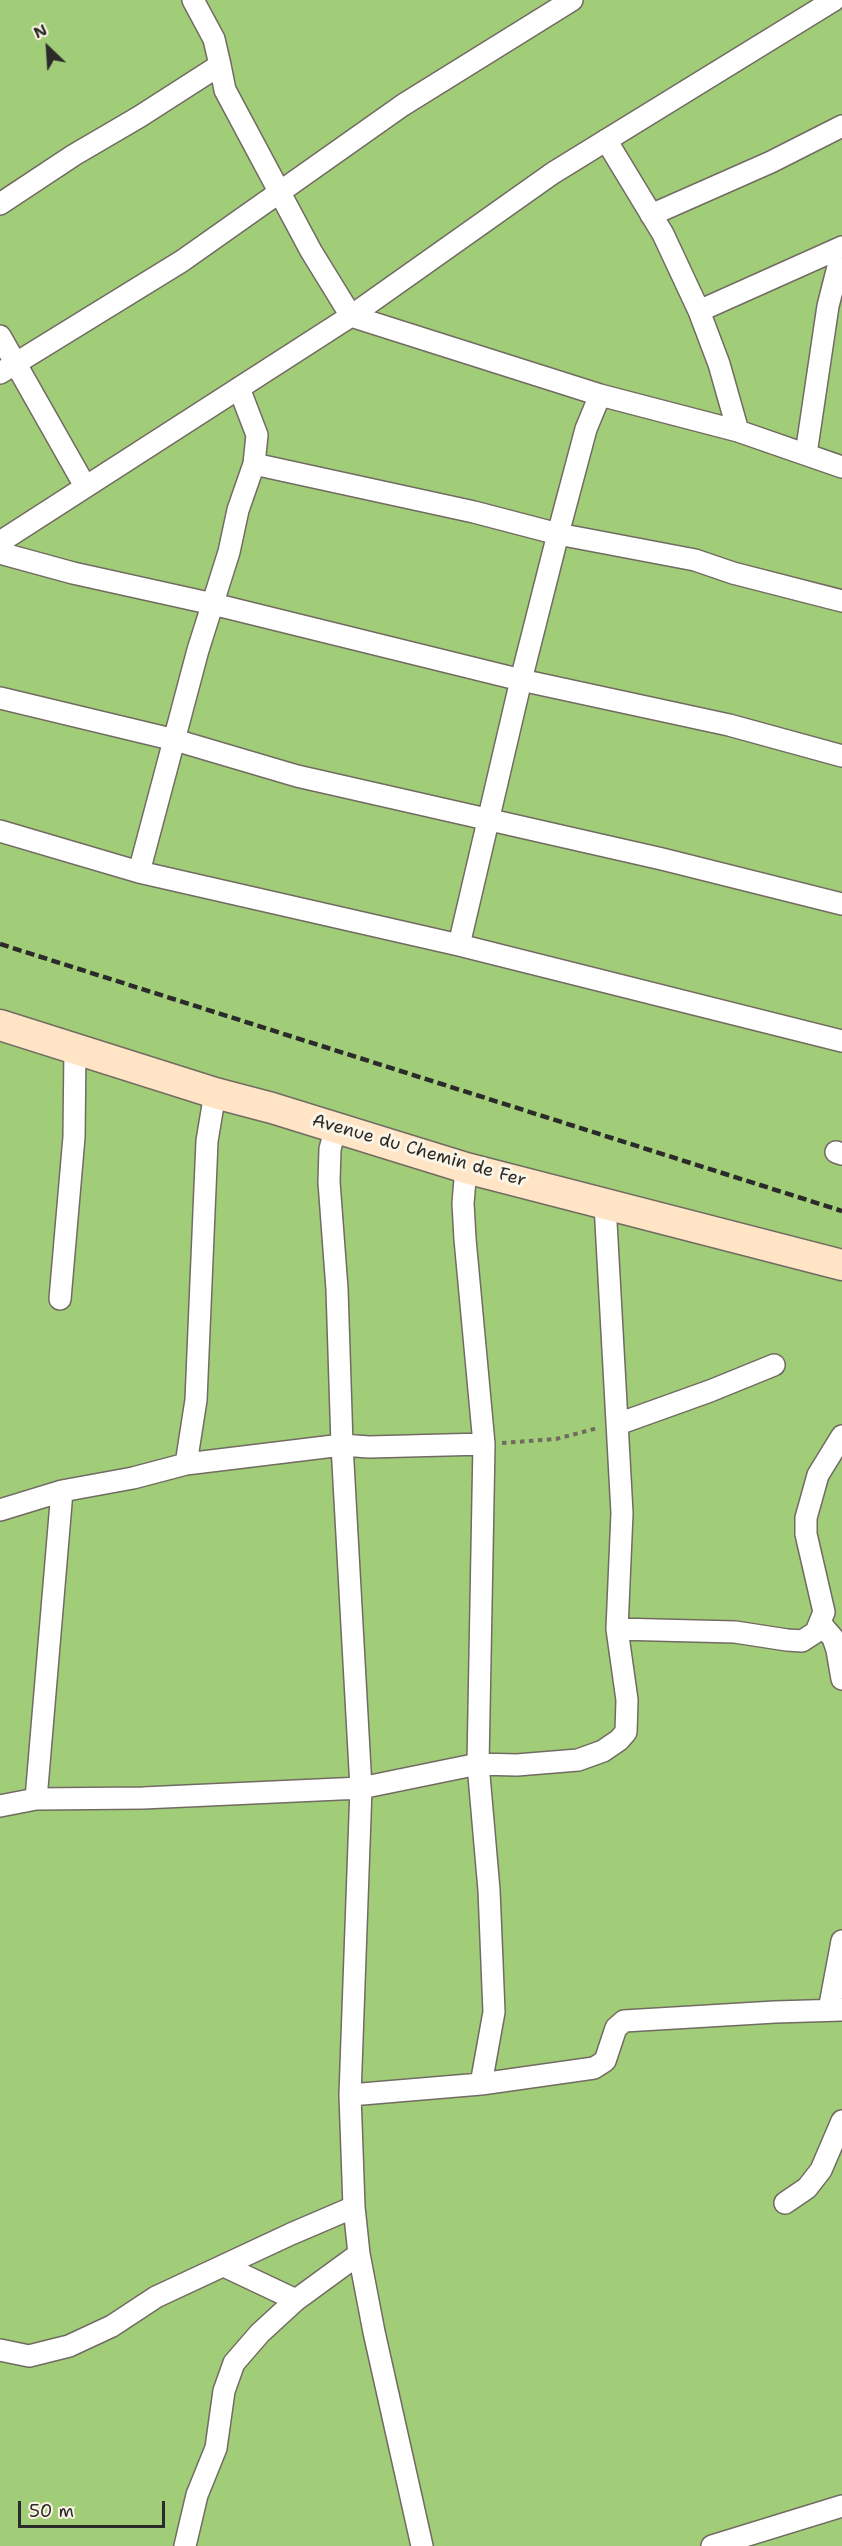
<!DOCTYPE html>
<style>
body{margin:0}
#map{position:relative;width:842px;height:2546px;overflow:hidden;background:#f3e2c5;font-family:"Shantell Sans",sans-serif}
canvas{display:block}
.north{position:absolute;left:18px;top:18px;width:60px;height:60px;-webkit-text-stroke:4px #fcf5e5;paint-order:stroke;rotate:335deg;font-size:16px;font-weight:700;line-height:24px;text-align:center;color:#2b2b2b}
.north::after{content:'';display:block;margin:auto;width:21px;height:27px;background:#2b2b2b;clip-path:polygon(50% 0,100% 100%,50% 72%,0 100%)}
.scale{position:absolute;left:18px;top:2501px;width:147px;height:27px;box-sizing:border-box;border:3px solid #2b2b2b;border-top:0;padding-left:8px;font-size:18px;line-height:21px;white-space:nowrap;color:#2b2b2b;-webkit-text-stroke:4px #fcf5e5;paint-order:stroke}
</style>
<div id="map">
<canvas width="842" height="2546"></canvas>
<div class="north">N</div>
<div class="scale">50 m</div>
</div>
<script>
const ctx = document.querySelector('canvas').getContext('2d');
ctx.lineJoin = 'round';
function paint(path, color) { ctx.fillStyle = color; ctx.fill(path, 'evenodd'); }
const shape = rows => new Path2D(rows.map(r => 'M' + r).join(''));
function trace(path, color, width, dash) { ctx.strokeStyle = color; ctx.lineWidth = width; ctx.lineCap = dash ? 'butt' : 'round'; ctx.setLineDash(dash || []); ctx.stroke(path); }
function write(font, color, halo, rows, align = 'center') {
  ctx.font = font + ' "Shantell Sans",sans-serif'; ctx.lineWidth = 6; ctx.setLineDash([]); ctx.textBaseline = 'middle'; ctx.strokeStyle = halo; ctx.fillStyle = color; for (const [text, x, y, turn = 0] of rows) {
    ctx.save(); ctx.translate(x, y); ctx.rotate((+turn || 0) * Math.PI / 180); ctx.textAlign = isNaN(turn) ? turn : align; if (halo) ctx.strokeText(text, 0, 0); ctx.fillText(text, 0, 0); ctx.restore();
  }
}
paint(shape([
 [0,0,842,0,842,2546,0,2546]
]), '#a1cc78');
const street = shape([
 [193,0,214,39,220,65],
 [606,140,663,234,699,311,719,364,738,431],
 [0,204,74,155,139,117,220,65,225,90,311,251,351,316,600,395,738,431,842,467],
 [651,215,771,162,842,126],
 [699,311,842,247],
 [0,336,85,486],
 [0,373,182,261,403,105,572,0],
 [239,388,257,435,254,464],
 [806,454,828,306,842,251],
 [0,542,351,316,553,173,834,0],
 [0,553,73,573,213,604,521,680,729,725,842,756],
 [0,698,175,740,297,776,662,859,842,904],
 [0,831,139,872,459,945,842,1041],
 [139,872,198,650,229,552,238,510,254,464,474,512,558,534,695,560,733,573,842,601],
 [459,945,521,680,558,534,586,429,600,395],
 [336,1127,330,1149,329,1182,337,1289,342,1445,369,1447,484,1444],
 [836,1152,842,1154],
 [466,1168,463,1203,465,1239,484,1444,478,1764,489,1890,494,2012,481,2084],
 [60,1299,74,1137,75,1049],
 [618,1424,710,1391,774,1365],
 [186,1464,342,1445,361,1788,350,2095,354,2207,359,2254,374,2332,422,2546],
 [0,1510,62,1491,133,1478,186,1464,196,1400,207,1141,215,1093],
 [821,1624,833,1638,837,1650,842,1679],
 [617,1629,735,1632,787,1640,802,1641,816,1632,824,1612,806,1534,806,1518,818,1475,842,1436],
 [36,1799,62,1491],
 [0,1806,36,1799,143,1798,361,1788,478,1764,517,1765,578,1760,603,1751,619,1740,626,1732,627,1700,617,1629,622,1513,605,1204],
 [829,2010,842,1941],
 [350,2095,481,2084,594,2068,605,2061,616,2028,624,2021,775,2012,842,2010],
 [785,2203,807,2188,821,2170,842,2121],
 [224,2266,296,2300],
 [0,2350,29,2356,69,2346,112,2326,156,2297,291,2234,354,2207],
 [185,2546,197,2495,216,2448,224,2391,234,2363,260,2333,296,2300,359,2254],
 [712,2546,842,2506]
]);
const secondary = shape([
 [0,1025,215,1093,272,1108,466,1168,842,1265]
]);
trace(street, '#716b61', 24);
trace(secondary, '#716b61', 33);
trace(shape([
 [502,1443,556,1439,598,1428]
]), '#716b61', 4, [4.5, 4.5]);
trace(street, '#fff', 21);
trace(secondary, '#ffe4c6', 30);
trace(shape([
 [0,944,842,1211]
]), '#2b2b2b', 4.5, [9, 4.5]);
write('18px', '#2b2b2b', '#fcf5e5', [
 ["Avenue du Chemin de Fer",419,1151,16]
]);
</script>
